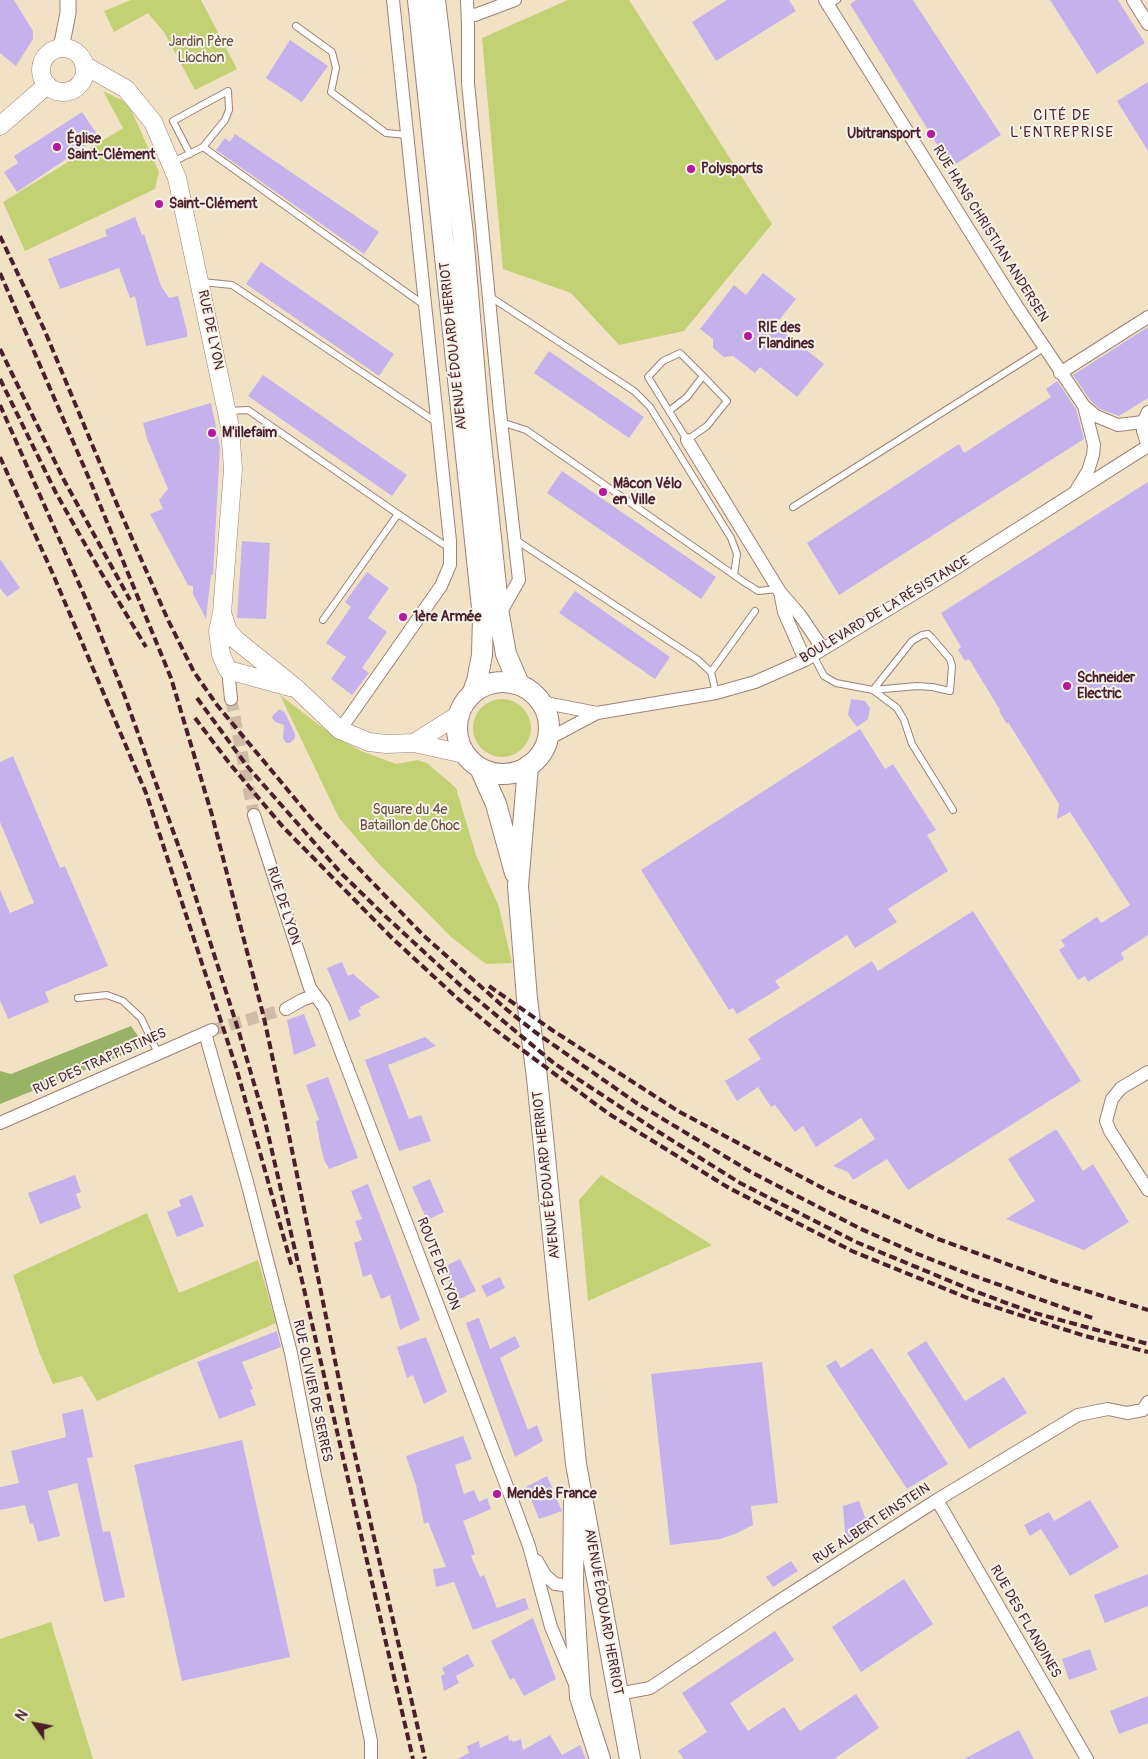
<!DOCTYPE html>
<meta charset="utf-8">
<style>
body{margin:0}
#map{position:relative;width:1148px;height:1759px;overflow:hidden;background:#f1e2c6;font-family:Pangolin,sans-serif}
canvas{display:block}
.north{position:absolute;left:10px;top:1699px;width:50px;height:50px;-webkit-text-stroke:4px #f7f3e8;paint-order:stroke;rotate:303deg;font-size:14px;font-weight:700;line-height:20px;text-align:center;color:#4a1f2b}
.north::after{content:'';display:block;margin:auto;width:18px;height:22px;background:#4a1f2b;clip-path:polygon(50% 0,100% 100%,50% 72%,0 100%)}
</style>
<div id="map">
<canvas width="1148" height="1759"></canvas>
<div class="north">N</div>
</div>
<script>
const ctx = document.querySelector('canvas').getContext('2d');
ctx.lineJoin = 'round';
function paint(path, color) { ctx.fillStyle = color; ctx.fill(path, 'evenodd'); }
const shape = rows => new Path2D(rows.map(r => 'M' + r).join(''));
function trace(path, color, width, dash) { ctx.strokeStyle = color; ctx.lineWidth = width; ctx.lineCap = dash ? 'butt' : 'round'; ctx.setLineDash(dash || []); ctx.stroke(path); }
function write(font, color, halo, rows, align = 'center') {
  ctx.font = font + ' Pangolin,sans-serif'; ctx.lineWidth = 4; ctx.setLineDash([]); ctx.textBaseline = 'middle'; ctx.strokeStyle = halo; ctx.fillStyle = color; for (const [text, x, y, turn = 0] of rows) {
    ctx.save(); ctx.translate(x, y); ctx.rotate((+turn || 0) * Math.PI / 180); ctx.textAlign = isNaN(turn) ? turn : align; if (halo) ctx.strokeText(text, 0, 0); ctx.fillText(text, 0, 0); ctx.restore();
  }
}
paint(shape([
 [131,0,201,0,237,69,195,90,164,32,148,13,114,32,104,11],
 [568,0,629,0,772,224,684,331,619,345,571,293,503,269,482,38],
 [103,91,128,103,159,172,155,189,25,251,3,202,123,128],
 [280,695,335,737,361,751,396,764,418,760,427,763,456,788,476,855,499,907,512,963,486,964,451,937,377,862,339,818],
 '473 728a29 29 0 1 1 58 0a29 29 0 1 1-58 0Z',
 [601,1175,712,1245,588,1301,579,1200],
 [147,1213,179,1293,258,1260,276,1323,97,1401,82,1376,53,1384,39,1352,13,1275],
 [51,1622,93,1759,0,1759,0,1639]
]), '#c2d174');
paint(shape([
 [131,1026,145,1046,0,1104,0,1071,11,1074]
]), '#99b366');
paint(shape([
 [0,0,14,0,33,31,33,39,16,66,0,53],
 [727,0,789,0,796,11,716,61,692,22],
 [856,0,913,0,1001,135,951,167,850,4],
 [1050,0,1118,0,1145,43,1097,74],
 [290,40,328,66,302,102,266,78],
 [1148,82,1148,151,1117,101],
 [82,112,99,137,17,192,4,172,18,163,14,156],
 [235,134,379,232,364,254,216,150,225,138,230,142],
 [135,217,142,235,144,234,161,286,169,298,178,296,187,331,187,337,146,346,135,296,130,298,119,268,60,289,48,259,107,236,105,230],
 [261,262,394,354,379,376,246,284],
 [763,273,796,299,775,325,824,364,797,397,760,367,755,373,733,356,724,357,713,348,713,339,700,329,734,285,746,295],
 [1148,327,1148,398,1119,416,1100,409,1090,400,1073,375],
 [549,351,644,417,629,438,534,373],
 [263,375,407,475,392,496,248,396],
 [1057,381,1076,409,1084,439,839,595,807,543,959,444,964,453,1051,397,1046,389],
 [211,403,220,447,213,575,211,575,206,619,193,594,193,586,188,585,150,514,163,509,159,500,168,489,147,439,143,423],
 [562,471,716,577,701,599,547,493],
 [1148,482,1148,935,1121,953,1124,959,1088,982,1085,976,1078,980,1059,950,1065,946,1061,940,1097,917,1101,923,1130,905,1070,812,1057,819,1059,804,1008,722,1007,724,999,711,1000,710,969,659,965,661,958,650,961,647,941,613],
 [242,541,270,543,266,619,237,618],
 [0,559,20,588,7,597,0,588],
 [367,572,389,588,368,618,387,632,362,668,369,673,352,695,331,679,346,657,326,643,351,607,345,602],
 [575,591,670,657,655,679,559,613],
 [851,699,865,701,870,708,868,719,857,727,848,715],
 [280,709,285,713,295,734,295,738,290,743,286,743,283,738,284,725,275,722,272,718,274,714],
 [860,729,885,769,893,764,936,830,927,835,948,871,888,909,897,922,855,948,847,935,775,981,780,988,737,1014,733,1008,729,1010,641,870],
 [13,756,60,868,65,866,108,966,45,992,49,1002,8,1019,0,1000,0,890,10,913,34,903,0,822,0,762],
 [973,911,1081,1081,908,1190,887,1159,853,1180,848,1172,833,1166,875,1139,861,1118,816,1147,803,1126,795,1132,775,1105,771,1107,758,1087,737,1101,725,1081,761,1059,748,1039,872,961,878,971],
 [342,962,348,976,353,974,380,997,360,1007,361,1009,358,1010,361,1016,349,1021,327,968],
 [304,1014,316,1046,294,1055,287,1020],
 [425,1037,436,1046,388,1065,409,1119,421,1115,431,1141,399,1151,365,1060],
 [328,1077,358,1158,329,1169,324,1160,320,1143,316,1121,319,1120,306,1085],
 [1055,1130,1057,1130,1083,1171,1093,1164,1129,1222,1084,1250,1006,1219,1035,1201,1008,1159],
 [75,1175,81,1192,76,1194,81,1208,40,1224,28,1193],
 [430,1179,444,1212,427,1220,412,1187],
 [368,1184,420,1320,400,1330,390,1295,381,1299,371,1274,363,1277,354,1243,362,1240,355,1221,362,1219,351,1191],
 [192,1195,204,1226,177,1237,167,1212,181,1206,179,1200],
 [460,1259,476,1291,456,1301,444,1267],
 [500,1277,505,1288,487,1297,481,1286],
 [479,1318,490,1349,515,1336,520,1347,500,1358,528,1430,537,1425,543,1441,515,1457,466,1323],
 [277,1331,281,1347,242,1362,253,1389,250,1390,256,1405,219,1419,197,1362],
 [426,1337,447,1392,424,1404,413,1375,407,1378,397,1347],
 [926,1341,965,1401,1004,1377,1027,1413,969,1449,907,1353],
 [872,1348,948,1464,907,1489,826,1366,836,1360,841,1368],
 [762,1362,778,1503,751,1506,753,1525,735,1534,720,1539,670,1545,651,1374],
 [83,1409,93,1457,87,1458,103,1532,110,1531,125,1597,104,1602,77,1483,48,1491,60,1536,38,1542,33,1523,30,1524,25,1505,0,1510,0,1487,19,1483,11,1451,66,1437,62,1414],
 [463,1436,472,1459,455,1465,464,1494,474,1490,479,1502,487,1498,491,1509,463,1521,475,1554,471,1556,480,1577,484,1575,497,1608,525,1598,529,1609,473,1630,454,1582,436,1587,433,1569,446,1567,428,1522,424,1524,416,1485,406,1456],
 [242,1440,290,1657,182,1681,134,1465],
 [547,1476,562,1511,539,1519,526,1487],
 [1090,1500,1119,1547,1070,1576,1041,1529,1030,1536,1024,1525,1049,1512,1054,1521],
 [859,1501,870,1531,846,1546,843,1506],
 [791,1561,798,1571,773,1587,766,1577],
 [1148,1574,1148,1606,1105,1623,1094,1595],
 [904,1579,933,1624,861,1672,832,1627],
 [533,1618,556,1679,524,1696,514,1678,510,1680,491,1641],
 [775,1631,794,1660,730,1703,748,1731,784,1707,800,1731,856,1694,879,1728,834,1759,684,1759,678,1751,707,1732,682,1693],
 [1090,1649,1097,1670,1069,1680,1062,1659],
 [468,1654,474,1666,456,1676,459,1683,444,1691,441,1676,445,1674,442,1668],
 [1148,1696,1148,1723,1119,1734,1110,1711],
 [1019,1730,1034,1759,964,1759],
 [508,1735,509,1741,512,1740,513,1742,521,1739,523,1750,550,1735,562,1755,580,1745,586,1759,457,1759,469,1753,467,1746,479,1741,480,1748]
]), '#c5b2ed');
trace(shape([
 [231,699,254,815],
 [212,1030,286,1009]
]), '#d0bba7', 12, [12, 6]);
const service = shape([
 [828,5,837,0],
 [296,26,332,52,336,68,331,92,386,133,407,135],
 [203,147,424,305],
 [171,163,203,147,225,120,229,110,228,91,173,121,190,154],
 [202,282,232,285,436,422],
 [489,296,634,391,650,407,731,538,737,554,734,575],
 [228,411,248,410,398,514,323,620],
 [669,411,687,397,703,376,680,353,663,361,648,377,687,440,707,426,727,401,703,376],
 [501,422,526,430,744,582,758,591,778,589],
 [793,507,1044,348],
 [398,514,443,544,450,547],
 [516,540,698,660,711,672],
 [813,655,824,676,836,683,873,690,917,686,932,687,950,691,952,666,950,659,932,638,928,634,922,635,912,641,873,690],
 [873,690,897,708,904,720,912,744,953,810],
 [716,693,711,672,755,611],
 [78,998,107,995,123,1001,141,1018,158,1053]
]);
const minor = shape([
 [467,0,468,26,468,83,500,412,519,580,499,615],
 [825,0,1016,305,1084,406,1096,416,1118,425,1143,422],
 [1133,0,1148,24],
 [468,13,475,15,515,0],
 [1060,373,1148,317],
 [687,440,780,592],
 [1077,489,1088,471,1093,455,1094,445,1084,406],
 [805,660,784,612,780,592,800,615,823,649],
 [228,670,231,699],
 [541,702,597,713],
 [340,730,441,586,450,565,450,541,393,0],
 [548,739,597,713,716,693,755,682,805,660,953,570,1148,446,1143,431,1143,422,1148,412],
 [254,815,310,988,324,1007,509,1492,529,1546,551,1627,575,1684],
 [286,1009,302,1000,315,995],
 [205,1033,247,1182,291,1353,314,1471,371,1741,371,1759],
 [1148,1072,1121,1088,1112,1099,1106,1121,1110,1131,1148,1190],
 [0,1123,212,1030],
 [937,1500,1087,1759],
 [537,1561,545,1575,555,1584,573,1586],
 [618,1694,650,1688,773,1605,937,1500,1078,1415,1108,1409,1127,1413,1143,1410,1148,1402]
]);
const tertiary = shape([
 [61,48,68,13,68,0]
]);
const secondary = shape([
 '41 70a22 22 0 1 1 44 0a22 22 0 1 1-44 0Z',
 [84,65,126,89,153,122,177,178,180,192,230,427,233,469,222,613,218,631,221,655,228,670],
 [0,126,47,85],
 [222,613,228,631,236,640,297,689,340,730,369,742,386,744,414,743,464,754],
 [228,670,290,687],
 [414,743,458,715]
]);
const primary = shape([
 [418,0,483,617,482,655,477,681,473,692],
 [435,0,463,234,479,423,499,615,506,654,519,684],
 '457 728a46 46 0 1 1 92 0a46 46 0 1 1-92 0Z',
 [528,766,518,886,527,999,537,1078,576,1464,630,1759],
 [480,768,496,804,515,873],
 [574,1501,573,1586,580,1697,600,1759]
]);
trace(service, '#9e8078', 8);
trace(minor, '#9e8078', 14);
trace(tertiary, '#9e8078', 17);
trace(secondary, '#9e8078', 19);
trace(primary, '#9e8078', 22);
trace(service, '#fff', 6);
trace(minor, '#fff', 12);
trace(tertiary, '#fff', 15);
trace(secondary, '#fff', 18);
trace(primary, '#fff', 20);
trace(shape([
 [0,236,44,329,119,509,168,620,194,672,217,705,316,824,422,934,506,1009,535,1032,638,1104,751,1172,859,1228,915,1253,966,1273,1095,1319],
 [0,273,91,483,171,678,212,815,264,1018,285,1116,349,1429,425,1759],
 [0,349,64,480,130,600],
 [0,379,56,493,99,569,146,647],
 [0,405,92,613,125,697,187,870,238,1029,265,1121,413,1759],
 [0,457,52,572,146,793,236,1067,292,1267],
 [197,698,247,766,341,873,383,914,461,986,555,1064,654,1129,740,1183,856,1242,974,1291,1031,1312,1148,1344],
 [195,718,230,764,283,827,392,938,457,998,494,1029,609,1114,729,1188,852,1251,970,1299,1085,1336,1148,1352],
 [489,986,552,1030,678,1111,830,1192,938,1239,1054,1281,1148,1310]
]), '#4a1f2b', 4, [8, 4]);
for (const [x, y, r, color] of [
 [931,134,5,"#b5179e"],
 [57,147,5,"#b5179e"],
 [691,169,5,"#b5179e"],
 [159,204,5,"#b5179e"],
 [748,336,5,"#b5179e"],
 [212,433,5,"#b5179e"],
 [603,492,5,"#b5179e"],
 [403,617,5,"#b5179e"],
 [1067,686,5,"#b5179e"],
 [497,1494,5,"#b5179e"]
]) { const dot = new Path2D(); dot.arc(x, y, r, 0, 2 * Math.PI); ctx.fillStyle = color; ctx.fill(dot); trace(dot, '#f7f3e8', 2); }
write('14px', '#684c3d', '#f7f3e8', [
 ["Jardin Père",201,42],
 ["Liochon",201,58],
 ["Square du 4e",410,810],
 ["Bataillon de Choc",410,826]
]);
write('bold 14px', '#4a1f2b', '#f7f3e8', [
 ["Ubitransport",921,134,"right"],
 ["Église",67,139],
 ["Saint-Clément",67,155],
 ["Polysports",701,169],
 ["Saint-Clément",169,204],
 ["RIE des",758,328],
 ["Flandines",758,344],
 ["M'illefaim",222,433],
 ["Mâcon Vélo",613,484],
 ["en Ville",613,500],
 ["1ère Armée",413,617],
 ["Schneider",1077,678],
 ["Electric",1077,694],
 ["Mendès France",507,1494]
], 'left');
write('14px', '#4a1f2b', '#f7f3e8', [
 ["RUE HANS CHRISTIAN ANDERSEN",990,234,58],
 ["RUE DE LYON",210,330,78],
 ["AVENUE ÉDOUARD HERRIOT",454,346,-96],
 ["BOULEVARD DE LA RÉSISTANCE",885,610,-31],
 ["RUE DE LYON",283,906,72],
 ["RUE DES TRAPPISTINES",100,1062,-24],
 ["AVENUE ÉDOUARD HERRIOT",547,1175,-96],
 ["ROUTE DE LYON",438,1264,69],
 ["RUE OLIVIER DE SERRES",312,1391,78],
 ["RUE ALBERT EINSTEIN",872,1524,-33],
 ["AVENUE ÉDOUARD HERRIOT",603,1612,80],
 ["RUE DES FLANDINES",1025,1622,60]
]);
ctx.letterSpacing = '1px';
write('15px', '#4a1f2b', '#f7f3e8', [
 ["CITÉ DE",1062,116],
 ["L'ENTREPRISE",1062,133]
]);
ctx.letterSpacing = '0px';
</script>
